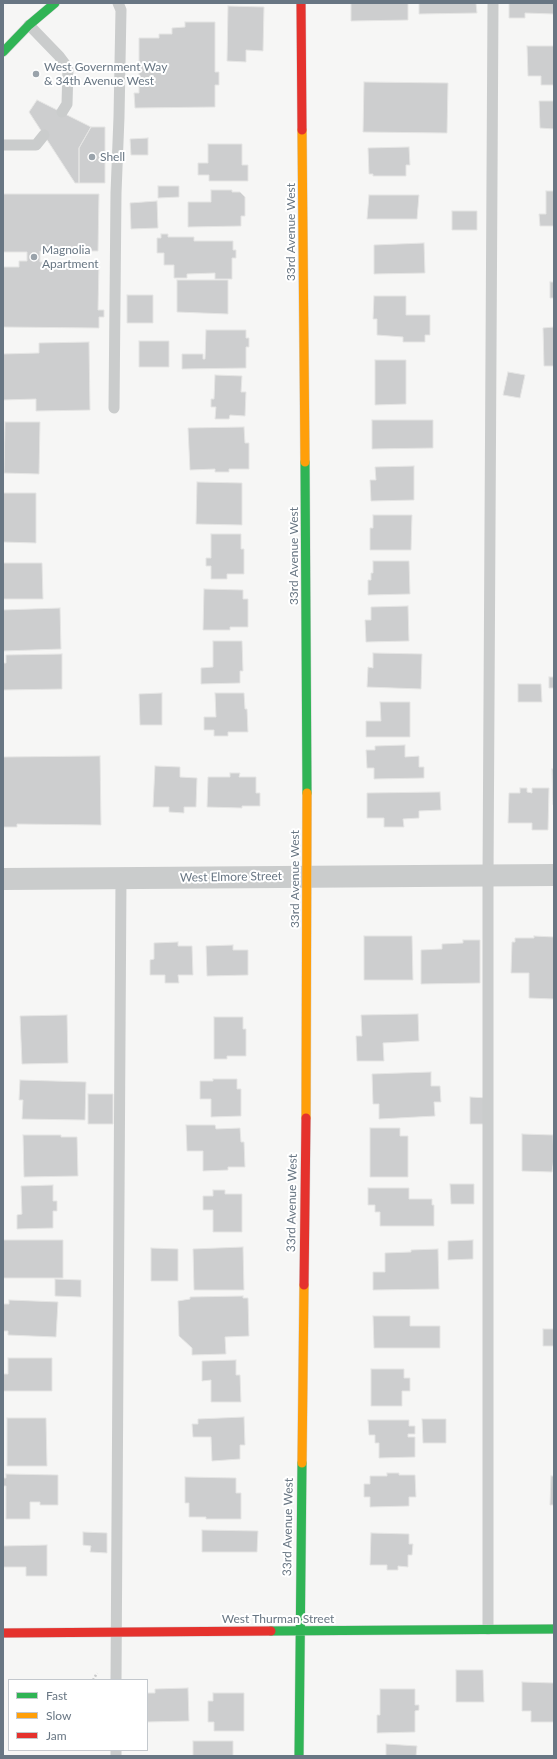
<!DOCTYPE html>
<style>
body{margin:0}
#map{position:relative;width:557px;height:1759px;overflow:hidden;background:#f6f6f5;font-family:Lato,sans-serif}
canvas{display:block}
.frame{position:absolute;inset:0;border:4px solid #687683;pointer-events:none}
.legend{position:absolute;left:8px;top:1679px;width:140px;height:72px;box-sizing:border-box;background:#fff;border:1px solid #c3c8cd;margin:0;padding:5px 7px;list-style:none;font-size:12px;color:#687683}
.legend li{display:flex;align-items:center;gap:8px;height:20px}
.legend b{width:20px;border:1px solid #c3c8cd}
</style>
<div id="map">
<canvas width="557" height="1759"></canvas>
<div class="frame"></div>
<ul class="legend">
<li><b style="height:5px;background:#30b455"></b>Fast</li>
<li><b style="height:5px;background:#ff9f0a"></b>Slow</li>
<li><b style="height:5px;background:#e5322d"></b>Jam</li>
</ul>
</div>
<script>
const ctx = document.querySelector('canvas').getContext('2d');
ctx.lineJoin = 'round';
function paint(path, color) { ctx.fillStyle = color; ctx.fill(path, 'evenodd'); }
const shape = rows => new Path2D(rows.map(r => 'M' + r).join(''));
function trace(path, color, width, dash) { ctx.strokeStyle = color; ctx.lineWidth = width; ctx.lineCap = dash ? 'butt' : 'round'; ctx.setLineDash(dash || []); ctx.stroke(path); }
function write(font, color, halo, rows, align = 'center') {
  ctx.font = font + ' Lato,sans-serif'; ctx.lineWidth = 4; ctx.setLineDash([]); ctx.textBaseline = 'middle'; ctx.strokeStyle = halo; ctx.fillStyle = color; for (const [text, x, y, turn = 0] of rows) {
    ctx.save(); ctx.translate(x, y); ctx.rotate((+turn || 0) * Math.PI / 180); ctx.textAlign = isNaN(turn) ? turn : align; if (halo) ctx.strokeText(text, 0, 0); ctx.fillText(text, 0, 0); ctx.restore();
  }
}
const building = shape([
 [351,3,408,3,408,20,351,21,351,3],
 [419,3,476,3,477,13,419,14,419,3],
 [509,3,554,3,554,14,525,13,525,18,509,18,509,3],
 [228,6,264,7,263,51,246,50,246,62,227,61,228,6],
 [185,22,215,22,215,72,219,72,219,85,215,85,215,107,135,108,134,93,139,93,139,38,159,38,159,34,172,34,172,28,185,27,185,22],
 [527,46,554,46,554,85,541,85,541,76,528,76,527,46],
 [364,82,448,83,447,133,363,132,364,82],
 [554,97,554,129,540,128,539,101,554,101,554,97],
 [37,100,91,127,79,148,79,183,75,183,29,112,37,100],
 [91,127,105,127,105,183,79,183,79,148,91,127],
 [148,138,148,155,131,155,130,139,148,138],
 [208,144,242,144,242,165,248,165,248,181,209,181,209,175,198,175,198,163,208,163,208,144],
 [409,147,410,165,406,165,406,176,373,176,373,174,369,174,368,148,409,147],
 [158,186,179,186,179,197,158,198,158,186],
 [211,190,232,190,232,192,240,192,245,197,245,216,241,216,241,226,188,227,188,202,211,202,211,190],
 [546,191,554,191,554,226,540,226,539,214,546,214,546,191],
 [3,194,99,194,98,251,40,251,40,262,99,263,98,310,104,310,104,317,99,317,99,328,3,327,3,267,19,267,19,261,27,261,27,252,3,252,3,194],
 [369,195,419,195,417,219,367,219,369,195],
 [157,201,158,228,131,229,130,203,157,201],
 [452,211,477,211,477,230,452,230,452,211],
 [161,234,168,234,168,237,194,237,194,241,233,241,233,250,236,250,236,258,232,258,232,279,215,279,215,273,187,274,187,278,174,278,174,265,164,265,164,253,157,253,157,238,161,238,161,234],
 [424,243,425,273,374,274,374,245,424,243],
 [177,280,228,280,228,314,177,312,177,280],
 [550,282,554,282,554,298,550,298,550,282],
 [127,295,153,295,153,323,127,323,127,295],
 [374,296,406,296,406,315,430,315,430,335,425,335,425,342,403,342,403,337,377,335,377,319,373,319,374,296],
 [554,327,554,366,544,366,543,328,554,327],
 [206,330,246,330,246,338,249,338,249,347,246,347,246,368,182,369,182,354,203,354,203,359,205,359,206,330],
 [139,341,169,341,169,367,139,367,139,341],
 [89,342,90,410,36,411,36,399,3,400,3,354,39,353,39,343,89,342],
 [375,360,406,360,406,404,375,405,375,360],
 [508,372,525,375,520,398,503,395,508,372],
 [215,375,242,376,241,392,246,392,245,416,230,415,229,419,215,419,216,407,211,407,211,399,214,399,215,375],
 [372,420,433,420,433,448,372,449,372,420],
 [5,422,40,422,39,474,4,473,5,422],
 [244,427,245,443,249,443,249,469,229,469,229,472,215,472,215,469,190,470,188,428,244,427],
 [414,466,414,500,371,501,370,480,376,480,375,467,414,466],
 [197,482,242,483,242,525,196,524,197,482],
 [3,493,36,493,36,543,3,542,3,493],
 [373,515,412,515,411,550,370,550,370,528,373,528,373,515],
 [211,534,241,534,241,549,244,549,244,574,227,574,227,579,211,579,211,566,206,566,206,558,211,558,211,534],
 [373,561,409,561,410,594,368,595,368,580,371,580,371,573,373,573,373,561],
 [3,563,42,563,43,599,3,599,3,563],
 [204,589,243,590,243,599,248,599,248,627,230,627,230,630,203,630,204,589],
 [408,606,409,641,366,642,365,620,371,620,371,607,408,606],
 [60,608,61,649,3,651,3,610,60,608],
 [213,641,242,641,243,671,240,671,240,683,201,684,201,668,213,667,213,641],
 [373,653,422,654,421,689,367,687,368,667,373,668,373,653],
 [62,654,62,689,3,690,3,663,6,663,6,655,62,654],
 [549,677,554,677,554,688,549,688,549,677],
 [518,684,541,684,542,702,518,702,518,684],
 [162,693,162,725,140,725,139,694,162,693],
 [215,693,244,693,245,709,247,709,248,732,228,732,228,736,214,736,214,730,204,730,204,717,216,717,215,693],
 [380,702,410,702,410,737,366,737,366,721,381,721,380,702],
 [405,745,405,757,419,756,419,767,424,767,424,778,374,779,374,768,367,768,366,750,375,750,375,746,405,745],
 [100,756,101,825,17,824,17,827,3,827,3,757,100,756],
 [155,766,180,767,180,777,197,778,196,807,184,807,184,813,169,812,169,807,153,807,155,766],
 [552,769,554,769,554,805,553,805,552,769],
 [230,773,240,773,239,777,256,777,256,793,260,793,260,806,242,806,242,808,207,807,208,777,230,777,230,773],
 [520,788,527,788,527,792,532,793,532,788,549,788,548,830,532,830,532,823,508,823,509,793,520,793,520,788],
 [440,792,441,810,419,811,419,818,403,819,404,827,384,827,384,818,367,818,367,793,440,792],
 [364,936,412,936,413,980,364,980,364,936],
 [534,936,554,937,554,999,529,998,529,973,511,973,512,942,515,942,515,938,534,938,534,936],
 [463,940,480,940,480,983,421,984,421,950,442,949,442,944,463,943,463,940],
 [178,942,178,946,192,946,193,975,178,975,179,983,165,983,165,975,150,975,150,960,154,959,154,943,178,942],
 [233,945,233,950,248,950,248,975,207,976,206,946,233,945],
 [418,1014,419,1041,383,1043,384,1061,357,1061,356,1036,362,1036,361,1015,418,1014],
 [67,1015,68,1063,22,1064,20,1016,67,1015],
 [214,1017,243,1017,243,1029,246,1029,246,1056,227,1056,227,1059,214,1059,214,1017],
 [431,1072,431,1086,440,1086,441,1102,434,1102,435,1116,379,1119,379,1104,373,1104,372,1074,431,1072],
 [213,1079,237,1079,237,1089,241,1089,241,1116,211,1117,211,1099,200,1099,200,1081,213,1081,213,1079],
 [20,1080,86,1082,85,1120,22,1119,23,1100,19,1100,20,1080],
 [88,1094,113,1094,113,1124,88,1124,88,1094],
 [470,1097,488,1098,487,1124,470,1124,470,1097],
 [186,1125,215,1125,216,1129,240,1128,241,1142,244,1142,245,1167,228,1167,228,1170,203,1171,203,1151,187,1151,186,1125],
 [370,1128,400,1128,400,1136,408,1136,408,1177,370,1177,370,1128],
 [522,1134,553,1135,554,1158,552,1172,522,1171,522,1134],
 [23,1135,61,1135,61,1137,77,1137,78,1176,24,1177,23,1135],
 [450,1184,474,1184,474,1204,451,1204,450,1184],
 [53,1185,53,1201,57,1201,57,1211,53,1211,53,1228,17,1229,17,1215,22,1214,21,1186,53,1185],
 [368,1188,409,1188,409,1199,432,1199,432,1205,434,1205,434,1226,380,1226,380,1212,375,1212,375,1205,368,1205,368,1188],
 [213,1190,225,1190,225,1194,242,1194,242,1232,213,1232,213,1210,203,1210,203,1196,213,1196,213,1190],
 [3,1240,63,1240,63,1278,3,1278,3,1240],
 [473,1240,473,1259,448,1260,448,1241,473,1240],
 [243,1247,244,1290,194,1290,193,1249,243,1247],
 [151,1248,178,1249,178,1281,151,1281,151,1248],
 [438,1249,439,1289,373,1290,373,1272,385,1272,385,1253,411,1252,411,1250,438,1249],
 [55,1279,81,1280,81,1297,55,1296,55,1279],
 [243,1296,243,1298,248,1298,249,1336,225,1337,226,1354,192,1355,192,1348,179,1336,178,1301,190,1299,190,1297,243,1296],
 [9,1300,58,1302,56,1337,8,1335,8,1331,3,1331,3,1304,9,1304,9,1300],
 [373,1316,410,1316,410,1326,440,1326,440,1348,374,1348,373,1316],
 [543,1329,554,1329,554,1346,543,1346,543,1329],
 [8,1358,52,1358,52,1391,3,1391,3,1374,8,1374,8,1358],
 [236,1360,236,1375,240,1375,241,1402,211,1402,211,1380,202,1381,202,1361,236,1360],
 [371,1369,404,1369,404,1378,410,1378,410,1391,402,1391,402,1406,371,1406,371,1369],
 [244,1417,245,1445,240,1445,240,1459,212,1461,211,1437,193,1437,192,1424,198,1424,198,1419,244,1417],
 [7,1418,46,1418,47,1466,7,1466,7,1418],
 [422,1419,446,1419,446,1443,423,1443,422,1419],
 [368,1420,409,1420,409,1426,415,1426,415,1434,408,1434,408,1437,415,1437,415,1457,379,1458,379,1443,375,1443,375,1435,369,1435,368,1420],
 [387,1473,399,1473,399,1475,415,1475,416,1497,409,1497,409,1506,370,1507,370,1497,364,1497,364,1484,370,1484,370,1476,387,1476,387,1473],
 [6,1474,58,1475,58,1505,40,1505,40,1502,30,1502,30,1519,6,1519,6,1486,3,1486,3,1478,6,1478,6,1474],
 [551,1476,554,1476,554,1505,550,1505,551,1476],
 [185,1477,236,1478,236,1493,241,1493,241,1519,206,1519,206,1517,189,1517,189,1503,185,1503,185,1477],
 [202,1530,258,1531,257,1552,202,1552,202,1530],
 [83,1532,107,1533,107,1553,90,1552,91,1546,83,1545,83,1532],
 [371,1533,409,1534,409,1544,413,1544,412,1555,408,1555,408,1567,398,1566,398,1570,387,1570,387,1565,370,1565,371,1533],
 [47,1545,47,1576,26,1576,26,1567,3,1567,3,1546,47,1545],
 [456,1670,483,1670,484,1702,456,1702,456,1670],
 [522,1682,554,1683,554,1722,531,1722,531,1711,522,1711,522,1682],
 [188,1688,189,1721,147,1722,147,1693,155,1693,155,1689,188,1688],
 [380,1689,415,1689,415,1705,419,1705,419,1710,415,1711,415,1732,377,1733,377,1715,380,1715,380,1689],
 [213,1693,244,1693,244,1731,214,1731,214,1722,208,1722,208,1701,213,1701,213,1693],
 [193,1741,233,1741,233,1756,193,1756,193,1741],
 [386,1744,417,1746,416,1756,386,1756,386,1744]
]);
paint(building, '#cdcecf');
trace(building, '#e5e5e4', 1);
const fast = shape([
 [3,52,29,25,55,3],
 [305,462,307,793],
 [271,1631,554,1629],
 [299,1756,302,1463]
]);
const slow = shape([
 [302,130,305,462],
 [306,1118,307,793],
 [302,1463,304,1285]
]);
const jam = shape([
 [301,3,302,130],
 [304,1285,306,1118],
 [3,1633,271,1631]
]);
trace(fast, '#d2d2d3', 10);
trace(slow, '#d2d2d3', 10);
trace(jam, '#d2d2d3', 10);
trace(shape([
 [93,1680,97,1673]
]), '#c8c9ca', 2.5, [2, 2]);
trace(shape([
 [29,25,59,56,68,68,67,104,62,112],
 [3,145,36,145,44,135],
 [114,408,116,193,119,117,121,10,118,3],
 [488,1629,488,875,493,3],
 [116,1680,121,878],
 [116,1750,116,1756]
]), '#cacccc', 11);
trace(shape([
 [3,879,554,875]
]), '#cacccc', 22);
trace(fast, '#30b455', 9);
trace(slow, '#ff9f0a', 9);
trace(jam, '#e5322d', 9);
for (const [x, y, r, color] of [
 [36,74,4,"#9aa3ab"],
 [92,157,4,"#9aa3ab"],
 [34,257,4,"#9aa3ab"]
]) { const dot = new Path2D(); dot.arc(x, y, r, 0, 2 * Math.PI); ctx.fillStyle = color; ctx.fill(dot); trace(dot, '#fff', 1.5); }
write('12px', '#687683', '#fff', [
 ["West Government Way",44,67],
 ["& 34th Avenue West",44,81],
 ["Shell",100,157],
 ["Magnolia",42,250],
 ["Apartment",42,264]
], 'left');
write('12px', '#687683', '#fff', [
 ["33rd Avenue West",291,232,-90],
 ["33rd Avenue West",294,556,-90],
 ["West Elmore Street",231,877,-1],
 ["33rd Avenue West",295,879,-90],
 ["33rd Avenue West",292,1203,-89],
 ["33rd Avenue West",288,1527,-89],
 ["West Thurman Street",278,1619]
]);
</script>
